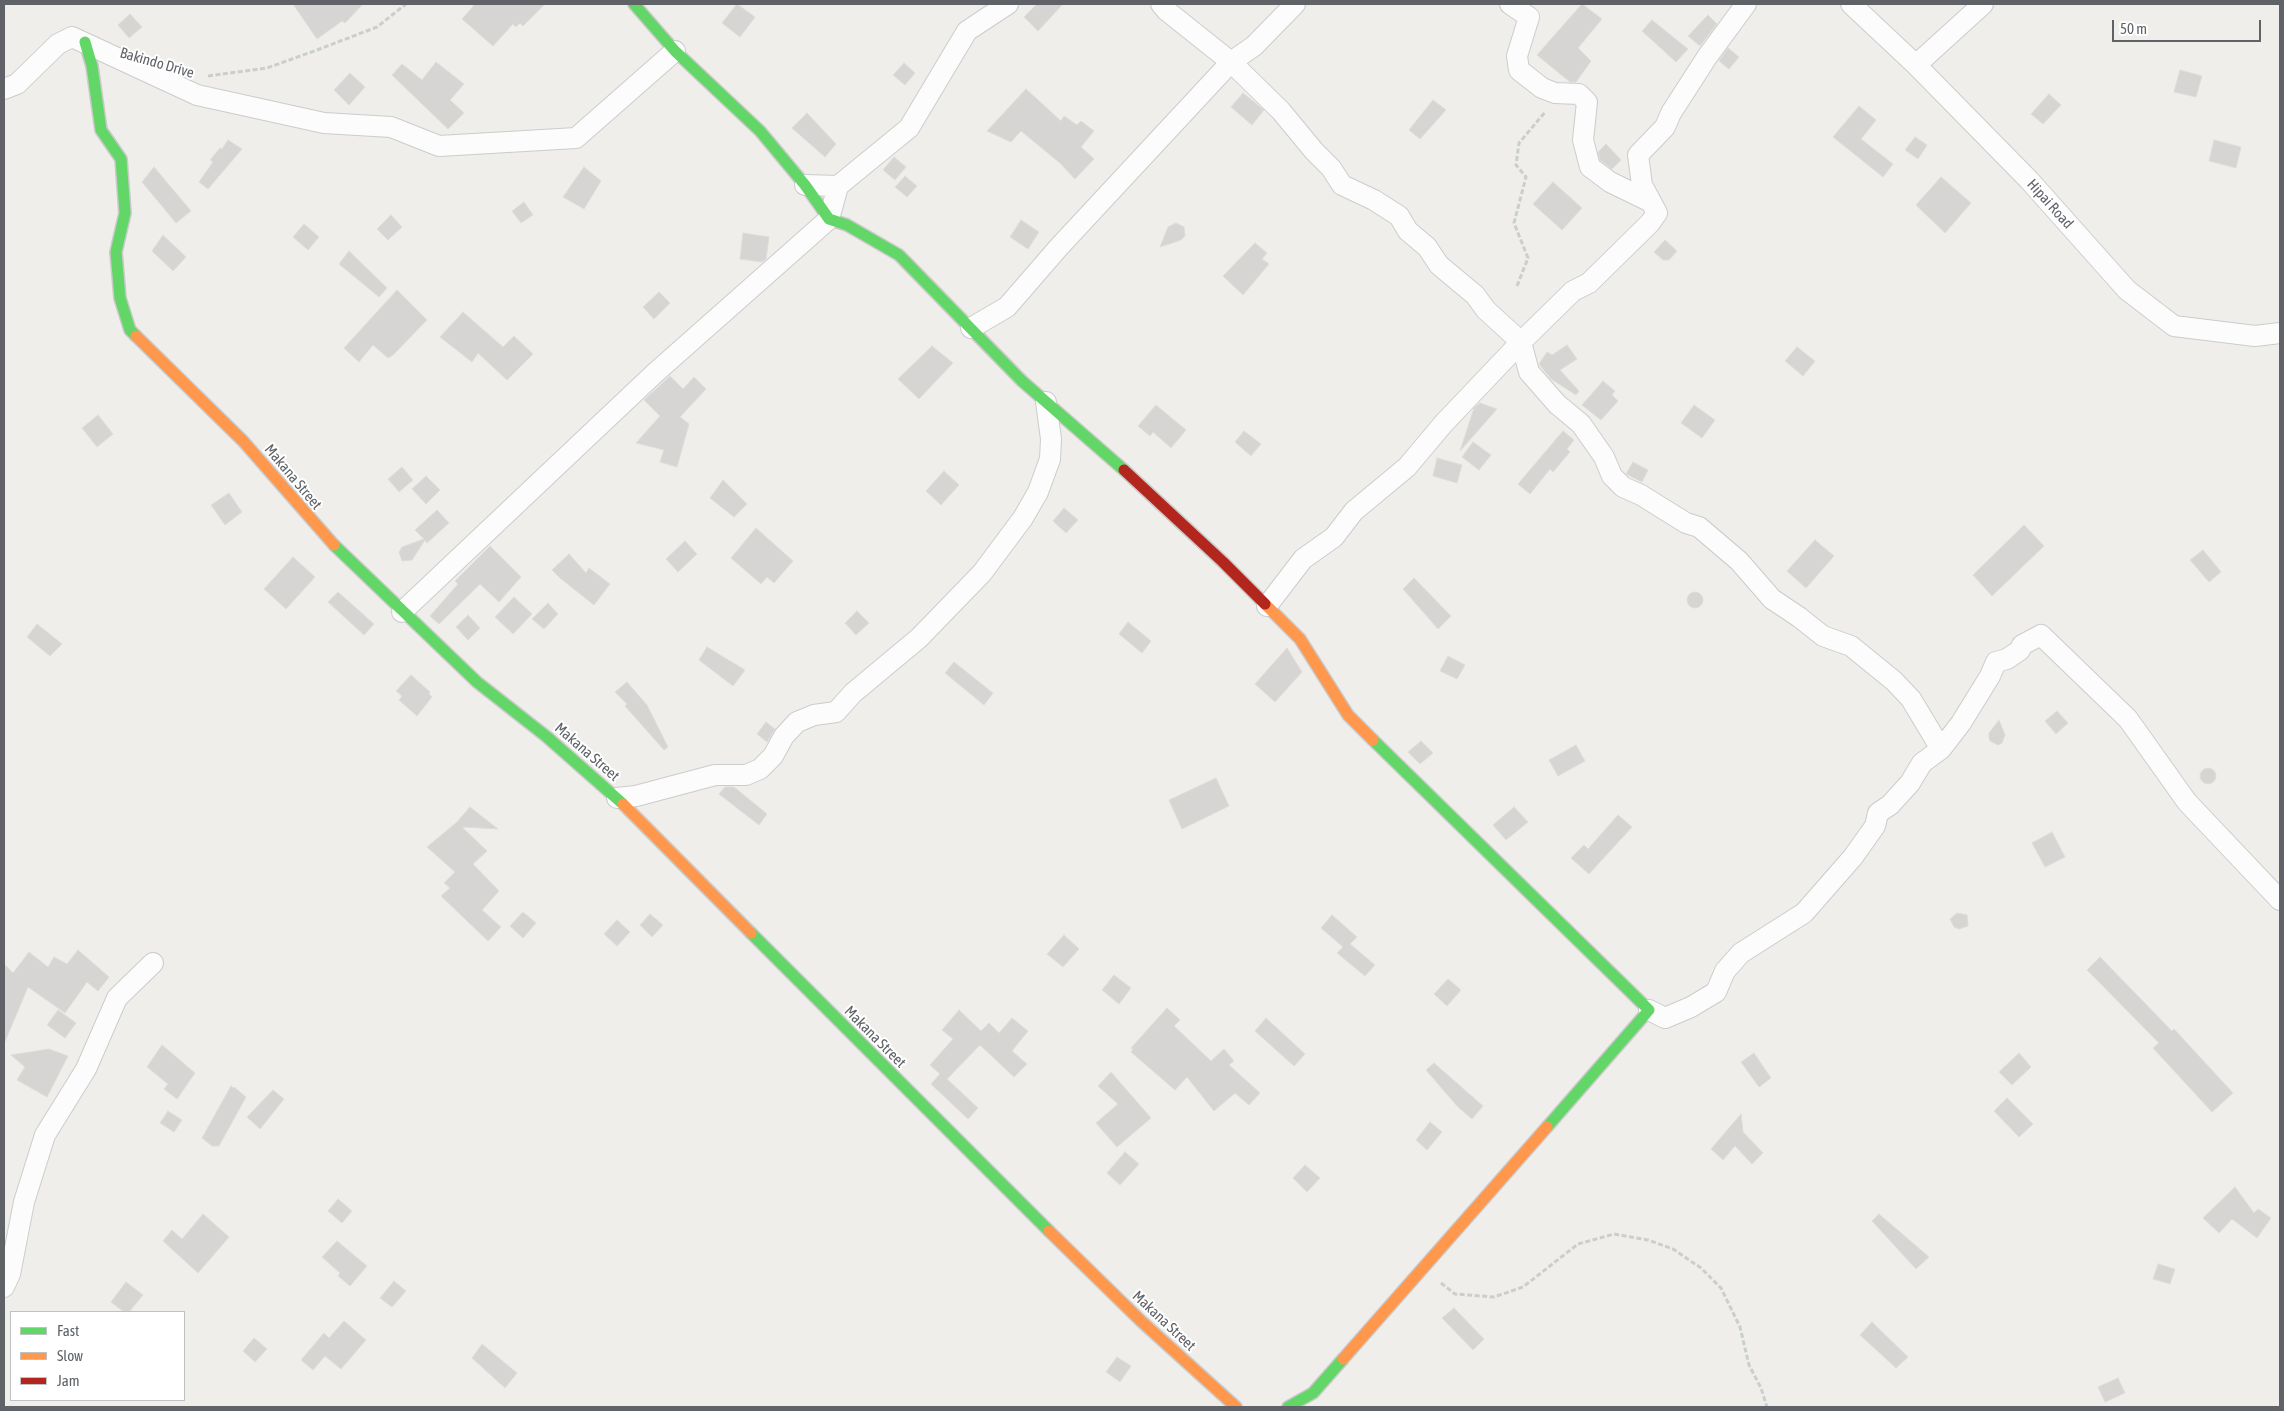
<!DOCTYPE html>
<style>
body{margin:0}
#map{position:relative;width:2284px;height:1411px;overflow:hidden;background:#efeeea;font-family:"Asap Condensed",sans-serif}
canvas{display:block}
.frame{position:absolute;inset:0;border:5px solid #5f6368;pointer-events:none}
.legend{position:absolute;left:10px;top:1311px;width:175px;height:90px;box-sizing:border-box;background:#fff;border:1px solid #bfc1c3;margin:0;padding:6px 9px;list-style:none;font-size:15px;color:#5f6368}
.legend li{display:flex;align-items:center;gap:10px;height:25px}
.legend b{width:25px;border:1px solid #bfc1c3}
.scale{position:absolute;left:2112px;top:20px;width:149px;height:22px;box-sizing:border-box;border:2px solid #5f6368;border-top:0;padding-left:6px;font-size:15px;line-height:18px;white-space:nowrap;color:#5f6368;-webkit-text-stroke:4px #fff;paint-order:stroke}
</style>
<div id="map">
<canvas width="2284" height="1411"></canvas>
<div class="frame"></div>
<ul class="legend">
<li><b style="height:6px;background:#63d668"></b>Fast</li>
<li><b style="height:6px;background:#ff974d"></b>Slow</li>
<li><b style="height:6px;background:#b3261e"></b>Jam</li>
</ul>
<div class="scale">50 m</div>
</div>
<script>
const ctx = document.querySelector('canvas').getContext('2d');
ctx.lineJoin = 'round';
function paint(path, color) { ctx.fillStyle = color; ctx.fill(path, 'evenodd'); }
const shape = rows => new Path2D(rows.map(r => 'M' + r).join(''));
function trace(path, color, width, dash) { ctx.strokeStyle = color; ctx.lineWidth = width; ctx.lineCap = dash ? 'butt' : 'round'; ctx.setLineDash(dash || []); ctx.stroke(path); }
function write(font, color, halo, rows, align = 'center') {
  ctx.font = font + ' "Asap Condensed",sans-serif'; ctx.lineWidth = 4; ctx.setLineDash([]); ctx.textBaseline = 'middle'; ctx.strokeStyle = halo; ctx.fillStyle = color; for (const [text, x, y, turn = 0] of rows) {
    ctx.save(); ctx.translate(x, y); ctx.rotate((+turn || 0) * Math.PI / 180); ctx.textAlign = isNaN(turn) ? turn : align; if (halo) ctx.strokeText(text, 0, 0); ctx.fillText(text, 0, 0); ctx.restore();
  }
}
const building = shape([
 [293,4,363,4,345,23,342,21,317,39,293,4],
 [475,4,545,4,523,26,520,23,516,27,513,24,493,46,462,19,475,4],
 [737,4,755,17,740,37,722,23,737,4],
 [1037,4,1063,4,1038,31,1024,17,1037,4],
 [1582,4,1602,19,1578,48,1591,61,1576,82,1570,82,1537,55,1582,4],
 [130,14,142,27,129,38,118,25,130,14],
 [1708,15,1717,24,1700,46,1688,36,1708,15],
 [1652,20,1688,49,1676,62,1642,31,1652,20],
 [1728,48,1739,57,1729,69,1719,61,1728,48],
 [436,62,464,84,450,100,464,113,448,129,392,75,402,64,422,80,436,62],
 [904,63,915,73,905,85,893,75,904,63],
 [2180,70,2202,76,2196,97,2174,92,2180,70],
 [350,73,365,87,349,105,334,90,350,73],
 [1026,89,1061,121,1064,116,1077,125,1081,121,1094,131,1081,147,1094,159,1075,179,1060,163,1021,131,1011,142,987,131,1026,89],
 [1243,93,1264,110,1252,125,1231,107,1243,93],
 [2049,94,2061,105,2043,124,2031,114,2049,94],
 [1433,100,1446,110,1420,139,1409,130,1433,100],
 [1859,106,1876,120,1861,139,1893,164,1883,177,1833,137,1859,106],
 [807,113,836,144,825,157,792,128,807,113],
 [1915,137,1927,145,1918,159,1905,150,1915,137],
 [228,140,242,149,208,189,199,182,213,162,210,160,220,148,222,149,228,140],
 [2214,140,2241,147,2236,168,2209,161,2214,140],
 [1606,144,1621,160,1612,169,1600,160,1598,152,1606,144],
 [894,157,906,167,895,180,883,170,894,157],
 [154,167,191,211,176,223,142,182,154,167],
 [584,167,601,181,584,209,563,197,584,167],
 [905,176,917,186,907,197,895,187,905,176],
 [1941,177,1971,203,1945,233,1916,205,1941,177],
 [1553,182,1582,208,1562,230,1533,204,1553,182],
 [524,202,533,215,521,223,512,211,524,202],
 [391,215,402,227,388,240,377,229,391,215],
 [1021,220,1039,232,1028,249,1010,237,1021,220],
 [1176,223,1184,227,1185,236,1181,240,1160,247,1168,227,1176,223],
 [304,224,319,237,308,250,293,237,304,224],
 [743,233,769,237,766,259,762,262,740,259,743,233],
 [163,235,186,257,173,271,152,251,163,235],
 [1665,240,1677,251,1669,260,1663,260,1654,252,1665,240],
 [1255,243,1267,253,1262,259,1269,264,1243,295,1223,276,1255,243],
 [349,251,387,288,379,297,339,264,349,251],
 [397,290,427,320,393,355,388,358,373,345,359,362,344,348,397,290],
 [659,292,670,303,654,319,643,307,659,292],
 [463,312,503,347,514,336,533,354,507,380,478,353,472,362,440,337,463,312],
 [1567,345,1577,359,1560,370,1579,391,1576,395,1551,379,1539,364,1547,352,1552,355,1567,345],
 [932,346,953,363,919,399,898,379,932,346],
 [1797,347,1815,361,1803,376,1785,361,1797,347],
 [670,376,683,389,694,377,706,389,680,417,689,424,677,467,660,462,664,450,636,443,660,416,644,400,670,376],
 [1603,381,1615,391,1612,395,1618,401,1601,420,1582,405,1603,381],
 [1480,403,1497,409,1460,451,1474,408,1480,403],
 [1156,405,1186,430,1171,448,1153,432,1150,436,1138,426,1156,405],
 [1694,405,1715,420,1702,438,1681,423,1694,405],
 [98,415,113,434,97,447,82,428,98,415],
 [1244,431,1261,444,1251,456,1235,442,1244,431],
 [1563,431,1574,440,1567,449,1570,452,1553,472,1550,469,1530,494,1518,484,1563,431],
 [1473,442,1491,455,1479,470,1462,457,1473,442],
 [1437,458,1462,465,1457,483,1433,476,1437,458],
 [1633,462,1648,470,1642,482,1626,474,1633,462],
 [402,467,413,480,399,492,388,479,402,467],
 [944,471,959,485,941,505,926,491,944,471],
 [426,476,440,490,426,504,412,489,426,476],
 [723,480,747,504,734,517,710,498,723,480],
 [229,493,242,512,225,525,211,505,229,493],
 [1064,508,1078,520,1066,533,1053,521,1064,508],
 [437,510,449,523,427,543,425,540,412,560,402,561,399,552,402,547,424,539,415,530,437,510],
 [2024,525,2044,546,1992,596,1973,575,2024,525],
 [756,528,793,561,774,583,767,577,761,584,731,558,756,528],
 [1815,540,1834,556,1806,588,1787,571,1815,540],
 [685,541,697,554,678,572,666,559,685,541],
 [490,546,521,577,499,602,480,584,439,624,430,616,458,584,455,581,490,546],
 [2203,550,2221,572,2209,582,2190,560,2203,550],
 [569,554,586,573,589,568,610,584,594,605,560,578,552,570,569,554],
 [293,557,315,577,286,609,264,589,293,557],
 [1414,578,1451,616,1438,629,1403,589,1414,578],
 '1687 600a8 8 0 1 1 16 0a8 8 0 1 1-16 0Z',
 [338,592,374,624,364,635,328,602,338,592],
 [514,597,532,614,513,634,495,617,514,597],
 [548,603,558,614,544,629,532,619,548,603],
 [857,611,869,623,856,635,845,623,857,611],
 [468,615,480,628,468,640,456,627,468,615],
 [1128,622,1151,641,1142,653,1119,634,1128,622],
 [37,624,62,644,50,656,27,637,37,624],
 [707,647,745,670,733,686,699,660,707,647],
 [1287,648,1302,672,1275,702,1255,684,1287,648],
 [1448,656,1465,665,1457,679,1440,671,1448,656],
 [954,662,993,693,984,705,945,673,954,662],
 [411,675,430,692,429,694,432,697,417,716,399,700,402,696,396,691,411,675],
 [627,682,647,705,668,747,664,750,625,706,627,704,615,692,627,682],
 [2057,711,2068,723,2056,734,2045,721,2057,711],
 [1999,720,2005,735,2002,743,1998,745,1990,741,1989,737,1989,733,1999,720],
 [766,722,775,729,767,742,757,734,766,722],
 [1421,741,1433,753,1420,764,1408,752,1421,741],
 [1576,745,1585,761,1558,776,1549,760,1576,745],
 '2200 776a8 8 0 1 1 16 0a8 8 0 1 1-16 0Z',
 [1216,778,1229,806,1182,829,1169,800,1216,778],
 [725,787,734,787,767,814,759,825,719,794,725,787],
 [470,807,498,829,462,827,487,851,473,864,499,891,482,910,501,927,488,941,441,896,450,888,444,883,455,872,427,847,457,822,470,807],
 [1514,807,1528,822,1506,840,1493,825,1514,807],
 [1618,815,1632,827,1589,874,1571,858,1584,845,1588,849,1618,815],
 [2052,832,2065,857,2045,867,2032,843,2052,832],
 [523,912,536,923,523,938,510,926,523,912],
 [1957,913,1967,915,1968,926,1959,929,1954,927,1950,919,1957,913],
 [650,914,663,925,652,937,640,925,650,914],
 [1332,915,1357,937,1350,944,1375,965,1365,976,1337,953,1343,947,1321,928,1332,915],
 [617,920,630,932,617,946,604,934,617,920],
 [1064,935,1079,949,1063,967,1047,954,1064,935],
 [78,950,109,977,98,991,87,982,65,1013,28,987,4,1044,4,964,13,973,29,952,48,967,54,957,67,964,78,950],
 [2100,957,2172,1031,2174,1029,2233,1093,2212,1112,2153,1048,2159,1043,2087,970,2100,957],
 [1114,975,1131,988,1119,1004,1102,990,1114,975],
 [1448,979,1461,990,1447,1006,1434,994,1448,979],
 [1167,1008,1180,1020,1174,1026,1211,1061,1224,1049,1234,1061,1229,1065,1260,1093,1249,1105,1235,1093,1214,1111,1187,1077,1175,1090,1131,1052,1133,1049,1131,1048,1167,1008],
 [58,1010,76,1023,65,1038,47,1025,58,1010],
 [959,1010,981,1031,989,1023,999,1033,1012,1018,1028,1031,1012,1051,1027,1064,1014,1077,980,1045,947,1079,978,1108,968,1119,931,1084,940,1074,930,1065,953,1039,942,1030,959,1010],
 [1266,1018,1305,1054,1294,1066,1255,1031,1266,1018],
 [162,1045,195,1073,177,1099,164,1089,168,1084,147,1067,162,1045],
 [49,1049,68,1056,47,1097,17,1080,25,1067,11,1055,49,1049],
 [1754,1053,1771,1078,1759,1087,1741,1062,1754,1053],
 [2019,1053,2031,1067,2012,1085,1999,1072,2019,1053],
 [1434,1063,1483,1106,1472,1119,1458,1107,1426,1070,1434,1063],
 [1111,1072,1151,1118,1117,1147,1096,1123,1118,1104,1098,1086,1111,1072],
 [231,1086,233,1088,234,1087,246,1097,219,1146,212,1146,202,1138,231,1086],
 [273,1090,284,1099,260,1129,247,1117,273,1090],
 [2007,1098,2033,1124,2019,1137,1994,1111,2007,1098],
 [168,1111,182,1120,174,1132,160,1123,168,1111],
 [1741,1114,1743,1132,1763,1153,1752,1164,1735,1146,1723,1160,1711,1149,1741,1114],
 [1430,1122,1442,1132,1427,1150,1416,1140,1430,1122],
 [1125,1152,1139,1164,1120,1185,1107,1173,1125,1152],
 [1305,1165,1320,1178,1307,1192,1293,1178,1305,1165],
 [2235,1187,2254,1213,2258,1209,2271,1218,2257,1238,2232,1219,2219,1233,2203,1218,2235,1187],
 [338,1199,352,1211,342,1223,328,1211,338,1199],
 [203,1214,229,1237,198,1273,163,1241,172,1230,182,1239,203,1214],
 [1879,1214,1929,1257,1916,1269,1872,1221,1879,1214],
 [337,1241,367,1266,350,1286,338,1276,340,1273,322,1257,337,1241],
 [2158,1264,2175,1269,2170,1284,2153,1279,2158,1264],
 [394,1281,406,1291,392,1307,380,1298,394,1281],
 [126,1282,143,1295,129,1312,124,1312,111,1302,126,1282],
 [1454,1308,1484,1339,1473,1350,1442,1318,1454,1308],
 [344,1321,366,1340,341,1369,325,1356,313,1370,301,1360,324,1333,329,1338,344,1321],
 [1872,1322,1908,1357,1896,1368,1860,1335,1872,1322],
 [254,1338,267,1349,255,1362,243,1351,254,1338],
 [482,1344,517,1373,505,1388,472,1358,482,1344],
 [1117,1357,1131,1366,1120,1382,1106,1372,1117,1357],
 [2118,1378,2125,1393,2105,1402,2098,1387,2118,1378]
]);
paint(building, '#d6d5d3');
trace(building, '#deddd9', 1);
const street = shape([
 [1161,4,1167,11,1231,62,1281,111,1314,151,1331,168,1342,185,1374,200,1399,216,1408,231,1427,247,1439,265,1475,295,1486,310,1521,342,1573,291,1589,283,1650,223,1657,213,1642,185,1638,155,1665,127,1671,113,1707,57,1746,4],
 [1510,4,1529,17,1517,56,1519,70,1542,88,1555,93,1579,94,1587,102,1583,140,1590,167,1610,182,1649,201],
 [1851,4,1916,65,2029,180,2127,290,2174,326,2255,336,2280,333],
 [1916,65,1983,4],
 [4,89,17,84,58,44,72,37,197,95,324,123,391,127,439,146,576,138,675,51],
 [805,185,838,186,909,128,967,31,1008,4],
 [971,328,1007,307,1059,247,1231,62,1254,46,1295,4],
 [1267,606,1303,559,1334,537,1354,511,1407,467,1444,423,1521,342,1529,372,1557,404,1581,424,1604,457,1612,476,1623,487,1641,495,1686,523,1699,527,1739,561,1772,599,1799,617,1823,636,1851,646,1894,681,1911,699,1941,749],
 [402,612,655,373,829,219,838,186],
 [617,798,636,796,715,775,746,775,760,769,773,756,784,736,797,722,814,715,836,712,853,693,919,638,982,573,1023,518,1038,492,1050,459,1051,439,1046,402],
 [1649,1010,1665,1018,1691,1007,1716,992,1725,971,1741,953,1804,913,1853,857,1875,826,1878,813,1890,805,1910,783,1922,763,1941,749,1961,723,1990,676,1996,662,2007,659,2020,650,2022,645,2041,635,2128,719,2187,802,2280,900],
 [4,1287,10,1274,24,1202,45,1135,86,1069,117,998,153,963]
]);
const fast = shape([
 [634,4,675,51,760,131,805,185,829,219,847,225,899,255,1022,381,1124,470],
 [85,42,92,66,101,130,121,159,125,213,116,252,120,298,130,330,136,336],
 [334,545,477,682,547,737,623,804],
 [1373,740,1649,1010,1547,1127],
 [751,933,1049,1231],
 [1288,1407,1313,1393,1343,1359]
]);
const slow = shape([
 [136,336,243,441,334,545],
 [1265,604,1300,639,1348,715,1373,740],
 [623,804,751,933],
 [1049,1231,1141,1321,1236,1407],
 [1343,1359,1547,1127]
]);
const jam = shape([
 [1124,470,1223,562,1265,604]
]);
trace(street, '#cbcccc', 22);
trace(fast, '#cacacb', 14);
trace(slow, '#cacacb', 14);
trace(jam, '#cacacb', 14);
trace(shape([
 [208,76,267,68,317,50,377,27,406,4],
 [1517,286,1528,258,1514,223,1526,177,1516,165,1519,143,1546,111],
 [1441,1283,1455,1294,1494,1297,1523,1287,1578,1244,1614,1234,1648,1240,1673,1249,1701,1268,1721,1288,1740,1327,1749,1365,1761,1388,1767,1407]
]), '#cacfcc', 3, [5, 2.5]);
trace(street, '#fdfcfc', 20);
trace(fast, '#63d668', 11);
trace(slow, '#ff974d', 11);
trace(jam, '#b3261e', 11);
write('15px', '#5f6368', '#fff', [
 ["Bakindo Drive",157,63,16],
 ["Hipai Road",2050,204,48],
 ["Makana Street",293,477,50],
 ["Makana Street",587,752,41],
 ["Makana Street",875,1037,45],
 ["Makana Street",1164,1321,43]
]);
</script>
